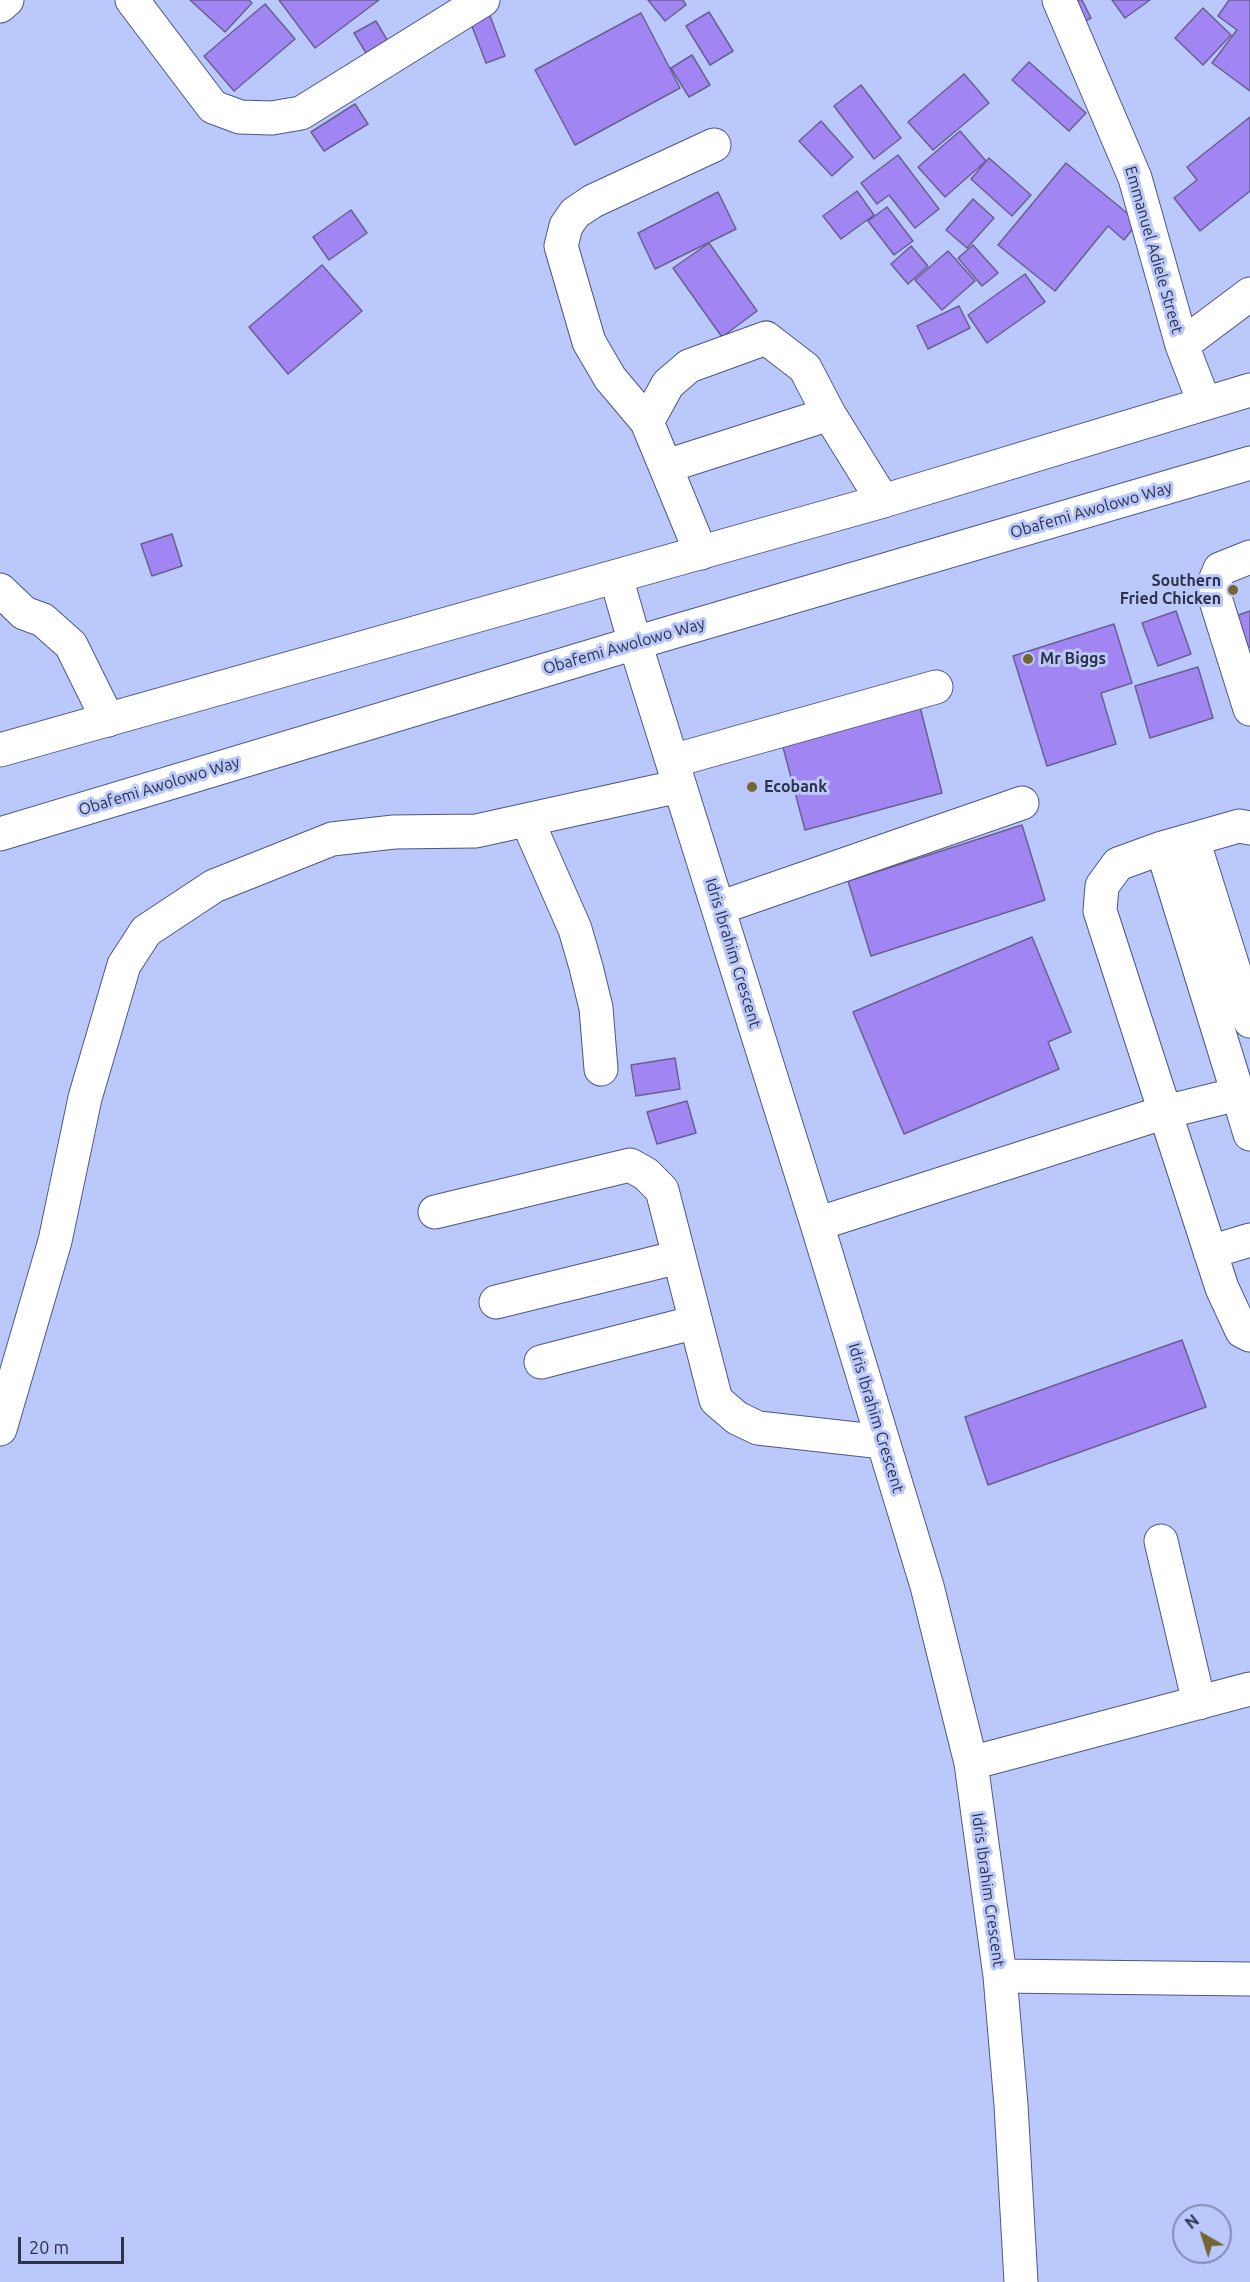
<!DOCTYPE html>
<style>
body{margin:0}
#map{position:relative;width:1250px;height:2282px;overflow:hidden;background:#bac8fc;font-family:Ubuntu,sans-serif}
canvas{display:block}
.north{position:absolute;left:1172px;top:2204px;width:60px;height:60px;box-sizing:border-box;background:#bac8fc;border:2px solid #828cb3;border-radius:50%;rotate:321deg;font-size:16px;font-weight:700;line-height:24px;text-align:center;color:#2d3246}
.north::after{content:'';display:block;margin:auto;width:21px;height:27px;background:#746533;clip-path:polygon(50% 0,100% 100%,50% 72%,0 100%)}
.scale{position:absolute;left:18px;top:2237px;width:106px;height:27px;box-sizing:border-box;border:3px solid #2d3246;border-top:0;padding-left:8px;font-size:18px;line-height:21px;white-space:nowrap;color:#2d3246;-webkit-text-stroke:4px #bac8fc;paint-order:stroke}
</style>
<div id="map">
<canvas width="1250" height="2282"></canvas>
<div class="north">N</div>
<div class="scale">20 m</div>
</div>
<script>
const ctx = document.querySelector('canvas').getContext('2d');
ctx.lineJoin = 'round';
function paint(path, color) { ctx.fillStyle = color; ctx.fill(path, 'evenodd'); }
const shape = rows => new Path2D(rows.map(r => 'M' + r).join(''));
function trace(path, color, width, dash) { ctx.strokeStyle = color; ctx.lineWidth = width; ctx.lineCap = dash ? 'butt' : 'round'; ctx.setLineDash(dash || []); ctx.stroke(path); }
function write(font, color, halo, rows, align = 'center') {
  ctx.font = font + ' Ubuntu,sans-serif'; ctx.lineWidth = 6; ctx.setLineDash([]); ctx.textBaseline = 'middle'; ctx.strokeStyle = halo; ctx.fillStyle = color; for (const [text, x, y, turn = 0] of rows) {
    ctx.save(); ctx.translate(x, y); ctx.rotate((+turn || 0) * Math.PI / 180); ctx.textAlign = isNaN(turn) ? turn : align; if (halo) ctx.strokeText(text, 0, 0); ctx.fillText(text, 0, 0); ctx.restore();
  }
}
const building = shape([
 [190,0,249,0,252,3,225,32,190,0],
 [279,0,379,0,315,48,279,0],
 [648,0,683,0,686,5,665,21,648,0],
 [1062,0,1082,0,1091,18,1076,26,1062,0],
 [1112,0,1150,0,1125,18,1112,0],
 [1229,0,1250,0,1250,91,1212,63,1237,30,1218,16,1229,0],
 [265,4,295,39,234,91,204,56,265,4],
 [1203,8,1231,35,1203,65,1175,38,1203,8],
 [709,12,733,51,710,65,686,26,709,12],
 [489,13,505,56,486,63,470,21,489,13],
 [641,13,680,88,575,145,535,70,641,13],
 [376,21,387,40,366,53,354,33,376,21],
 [692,55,710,85,689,97,671,68,692,55],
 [1029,62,1086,113,1069,131,1012,80,1029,62],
 [964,74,989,103,933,150,908,122,964,74],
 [861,85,901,138,874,159,834,106,861,85],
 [355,104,368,124,324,151,311,132,355,104],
 [1250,117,1250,191,1200,231,1174,198,1197,180,1187,167,1250,117],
 [821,121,853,157,832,176,799,141,821,121],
 [960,131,986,161,945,197,918,167,960,131],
 [898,155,939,209,915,228,889,195,877,204,861,183,898,155],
 [989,158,1031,195,1012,216,971,179,989,158],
 [1066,163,1138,222,1124,240,1108,226,1055,291,998,245,1066,163],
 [857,191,874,215,841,239,823,216,857,191],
 [718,192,736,229,655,269,638,233,718,192],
 [973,199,994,218,967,248,946,230,973,199],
 [887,207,913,241,894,255,868,221,887,207],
 [351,210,367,233,329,260,313,237,351,210],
 [709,243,757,311,722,337,673,268,709,243],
 [973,245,998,273,982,286,958,258,973,245],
 [911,246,928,266,908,284,891,264,911,246],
 [948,251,975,281,942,310,915,280,948,251],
 [322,265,362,311,288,374,249,327,322,265],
 [1025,274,1045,302,987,343,968,315,1025,274],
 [959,306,970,328,928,349,917,326,959,306],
 [172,534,182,566,152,576,141,544,172,534],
 [1176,611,1191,654,1158,666,1142,623,1176,611],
 [1250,611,1250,647,1239,651,1227,619,1250,611],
 [1114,624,1132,683,1101,693,1116,744,1047,766,1013,656,1114,624],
 [1198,667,1213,718,1150,738,1135,686,1198,667],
 [918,699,942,793,805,830,780,736,918,699],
 [1022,825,1045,900,871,956,848,881,1022,825],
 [1032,937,1071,1032,1048,1042,1059,1069,904,1134,853,1012,1032,937],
 [675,1058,680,1089,636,1096,631,1065,675,1058],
 [687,1101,696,1133,657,1144,647,1112,687,1101],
 [1182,1340,1206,1407,988,1485,965,1417,1182,1340]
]);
paint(building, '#a085f3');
trace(building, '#6a6090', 1.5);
const minor = shape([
 [132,0,213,107,240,117,272,118,301,113,483,0],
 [1059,0,1135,178,1182,345,1204,402],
 [0,6,7,0],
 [1182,345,1250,294],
 [647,422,610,378,589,342,561,246,566,226,575,213,593,201,714,145],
 [667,466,829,414],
 [701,553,647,422,668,384,689,366,766,338,805,368,829,414,883,501],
 [1250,557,1220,569,1212,588,1250,709],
 [616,577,635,643,817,1224,927,1586,971,1763,1000,1976,1011,2105,1021,2282],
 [0,590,24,613,43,620,71,645,108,720],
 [672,761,936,687],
 [527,820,575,929,586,967,596,1008,601,1069],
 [1250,828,1239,826,1162,848,1118,864,1102,886,1100,911,1222,1288,1242,1331,1250,1335],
 [1193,840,1250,1021],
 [719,908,1022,803],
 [1238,1094,1250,1134],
 [435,1212,630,1165,646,1174,662,1190,716,1400,737,1418,758,1428,883,1442],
 [817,1224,1165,1112,1238,1094,1162,848],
 [1210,1252,1250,1240],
 [496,1302,679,1257],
 [541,1362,696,1322],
 [0,1429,55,1241,85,1098,124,965,146,931,214,886,332,839,394,832,476,831,680,786],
 [1161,1541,1199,1703],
 [971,1763,1250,1689],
 [1000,1976,1248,1979]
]);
const major = shape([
 [0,750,883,501,1250,390],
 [0,834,635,643,1250,463]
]);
trace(minor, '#4c5784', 35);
trace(major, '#4c5784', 35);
trace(minor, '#fff', 33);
trace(major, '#fff', 33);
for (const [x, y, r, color] of [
 [1233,590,6,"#746533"],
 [1028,659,6,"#746533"],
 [752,787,6,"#746533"]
]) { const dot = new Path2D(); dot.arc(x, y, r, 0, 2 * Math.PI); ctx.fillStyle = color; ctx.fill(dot); trace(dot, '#bac8fc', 2); }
write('16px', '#2d3246', '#bac8fc', [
 ["Emmanuel Adiele Street",1154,250,74],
 ["Obafemi Awolowo Way",1091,510,-16],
 ["Obafemi Awolowo Way",624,646,-16],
 ["Obafemi Awolowo Way",159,786,-17],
 ["Idris Ibrahim Crescent",733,953,73],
 ["Idris Ibrahim Crescent",876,1418,73],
 ["Idris Ibrahim Crescent",988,1890,82]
]);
write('bold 16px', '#2d3246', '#bac8fc', [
 ["Southern",1221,581,"right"],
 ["Fried Chicken",1221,599,"right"],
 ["Mr Biggs",1040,659],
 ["Ecobank",764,787]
], 'left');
</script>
